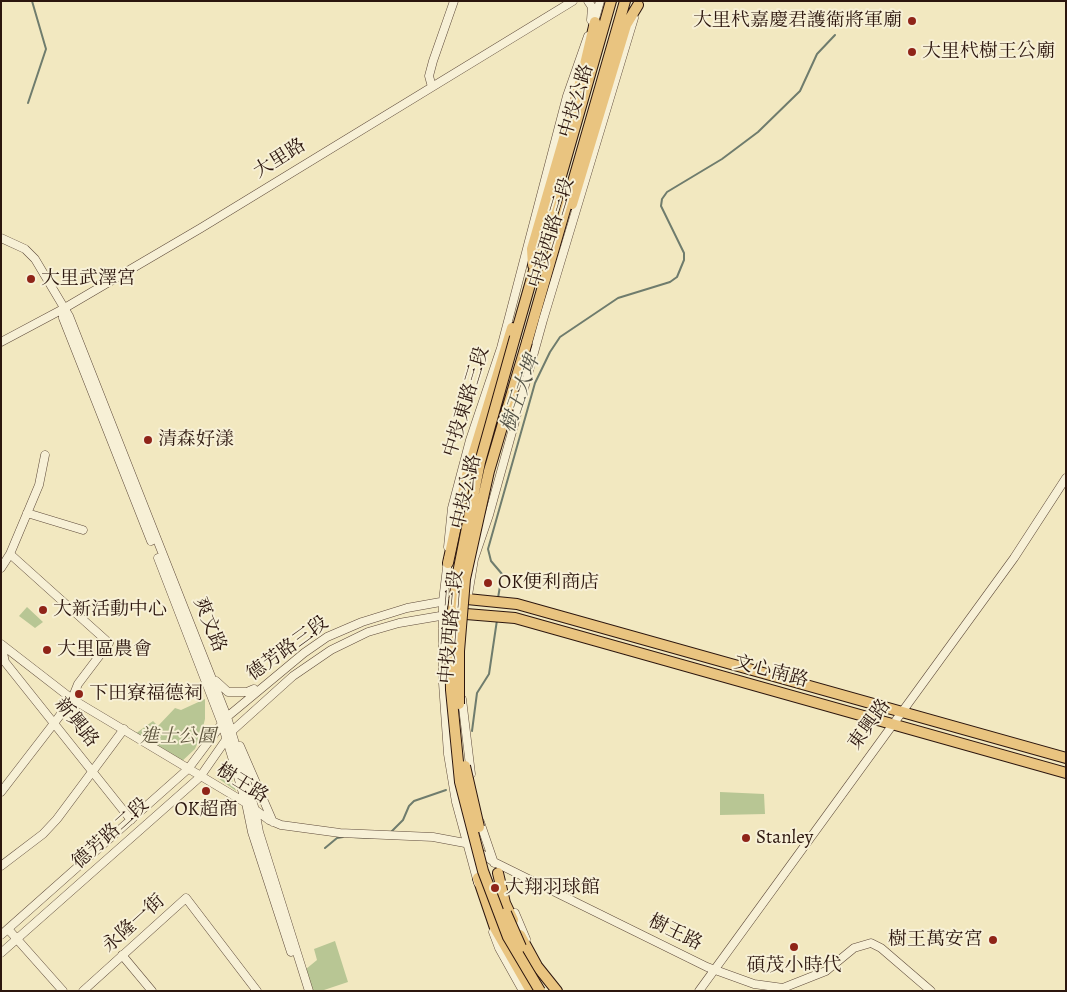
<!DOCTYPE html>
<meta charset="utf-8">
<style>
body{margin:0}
#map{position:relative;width:1067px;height:992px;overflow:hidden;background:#f2e8c0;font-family:Alegreya,serif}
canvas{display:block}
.frame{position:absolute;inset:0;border:2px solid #2c160e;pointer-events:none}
</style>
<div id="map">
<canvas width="1067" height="992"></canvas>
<div class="frame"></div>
</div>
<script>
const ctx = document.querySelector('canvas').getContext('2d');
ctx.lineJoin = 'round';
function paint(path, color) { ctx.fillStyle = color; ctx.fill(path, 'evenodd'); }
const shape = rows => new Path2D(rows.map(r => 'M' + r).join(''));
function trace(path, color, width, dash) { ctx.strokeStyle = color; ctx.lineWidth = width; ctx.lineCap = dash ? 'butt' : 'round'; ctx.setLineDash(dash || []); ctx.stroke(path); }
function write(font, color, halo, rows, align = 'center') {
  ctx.font = font + ' Alegreya,"Noto Serif TC",serif'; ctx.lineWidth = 4; ctx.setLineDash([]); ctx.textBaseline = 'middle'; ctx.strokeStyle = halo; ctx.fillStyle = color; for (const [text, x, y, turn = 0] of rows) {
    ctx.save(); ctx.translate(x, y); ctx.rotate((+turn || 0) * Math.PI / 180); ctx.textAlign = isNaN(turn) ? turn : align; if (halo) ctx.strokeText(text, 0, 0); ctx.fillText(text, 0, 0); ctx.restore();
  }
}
paint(shape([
 [27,607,43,622,35,628,19,616],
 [205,699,205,719,201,735,195,749,180,763,135,734,153,721,158,726,175,708,181,710],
 [227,764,236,791,215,776],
 [720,792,764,794,765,814,720,815],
 [335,941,348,982,321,991,312,991,306,969,317,960,314,949]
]), '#b8c694');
trace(shape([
 [28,103,46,49,32,1],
 [498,598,502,574,491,561,488,549,535,383,550,352,560,337,618,298,670,282,677,277,684,260,684,253,661,206,662,199,667,192,722,159,758,132,800,91,817,54,835,35],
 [472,731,477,693,489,674,497,620],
 [391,832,403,820,409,806,414,801,446,790],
 [353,837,378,838],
 [325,848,337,838,343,837]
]), '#6f7c6d', 2);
const minor = shape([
 [588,1,592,7,591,20],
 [593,26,600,1],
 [432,87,429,76,433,61,454,1],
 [1,238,25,249,35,259,69,316,227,717,255,810,259,832,309,991],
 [63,309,63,318,151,541],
 [1,342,63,309,201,228,573,1],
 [27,513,83,530],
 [448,547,452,508,470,440,501,348,567,96,588,36],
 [158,558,222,724,246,803,252,832,291,952],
 [448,559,443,601,443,683,448,754,456,802,478,883],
 [1,568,10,554,39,485,45,455],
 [468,595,474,559,489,515,543,320,634,18],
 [1,644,72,699,246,803,269,820,281,825,340,833,433,837,465,843,494,862,707,967,754,984,783,988,793,984,826,971,854,948,871,943,881,948,931,991],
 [1,644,5,662,131,820],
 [216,681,228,692,247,692,254,689],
 [462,699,471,774],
 [240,746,273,822],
 [1,792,55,722,72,699,78,684,109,643,10,554],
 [480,822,494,863],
 [1,866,43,834,57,819,124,729],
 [515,913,526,939],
 [8,929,63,991],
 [493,932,499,948,523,991],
 [1,935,188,769,227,717,304,653,327,637,362,622,407,608,446,601],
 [1,953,200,777,232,731,293,676,331,650,368,632,399,623,446,615],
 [122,955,152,991],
 [83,991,186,898,257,991],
 [699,991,1014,558,1066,478]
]);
const major = shape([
 [572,204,626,25,638,5],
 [533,265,532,249,583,73,595,22],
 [515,337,611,1],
 [527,342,625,1],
 [448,563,467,475,512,328],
 [467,599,517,604,1066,758],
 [466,614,515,618,1066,773],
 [498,873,505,903,513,920],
 [478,878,495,928,531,991],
 [520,935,537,966,557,991]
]);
trace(minor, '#5e4a3a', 9);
trace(major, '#2c160e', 12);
trace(minor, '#f7f0d6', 8);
trace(major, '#e9c480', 10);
const majorBridge = shape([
 [515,337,480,462,458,573,450,632,451,690,460,782,483,871,508,937,540,991],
 [459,704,459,651,465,579,489,471,527,342],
 [465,766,479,827],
 [506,913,521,947]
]);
trace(majorBridge, '#2c160e', 12, []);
trace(majorBridge, '#e9c480', 10);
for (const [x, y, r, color] of [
 [912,21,5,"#8f2418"],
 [912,52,5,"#8f2418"],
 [31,279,5,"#8f2418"],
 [148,440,5,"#8f2418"],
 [488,583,5,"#8f2418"],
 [43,610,5,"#8f2418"],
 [47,650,5,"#8f2418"],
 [79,694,5,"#8f2418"],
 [206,791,5,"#8f2418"],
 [746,838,5,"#8f2418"],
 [495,888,5,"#8f2418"],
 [993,940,5,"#8f2418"],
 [794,947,5,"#8f2418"]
]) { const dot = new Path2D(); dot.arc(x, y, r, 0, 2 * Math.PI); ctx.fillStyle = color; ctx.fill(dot); trace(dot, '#f7f0d6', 2); }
write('19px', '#2c160e', '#f7f0d6', [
 ["大里杙嘉慶君護衛將軍廟",902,21,"right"],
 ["大里杙樹王公廟",922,52],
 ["大里武澤宮",41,279],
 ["清森好漾",158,440],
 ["OK便利商店",498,583],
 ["大新活動中心",53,610],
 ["大里區農會",57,650],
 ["下田寮福德祠",89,694],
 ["OK超商",206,810,"center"],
 ["Stanley",756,838],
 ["大翔羽球館",505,888],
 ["樹王萬安宮",983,940,"right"],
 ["碩茂小時代",794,966,"center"]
], 'left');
write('19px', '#2c160e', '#f7f0d6', [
 ["中投公路",577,101,-73],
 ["大里路",280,159,-32],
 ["中投西路三段",552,233,-73],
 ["中投東路三段",467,402,-73],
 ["中投公路",467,492,-77],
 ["爽文路",209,625,68],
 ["中投西路三段",452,627,-85],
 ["德芳路三段",288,649,-36],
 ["文心南路",771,672,15],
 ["新興路",76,723,51],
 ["東興路",870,725,-54],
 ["樹王路",242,784,32],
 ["德芳路二段",111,834,-42],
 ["永隆一街",134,924,-42],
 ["樹王路",675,933,26]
]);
write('italic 19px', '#5d543d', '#f7f0d6', [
 ["進士公園",178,737]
]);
write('italic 20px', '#535246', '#f7f0d6', [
 ["樹王大埤",521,394,-71]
]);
</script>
